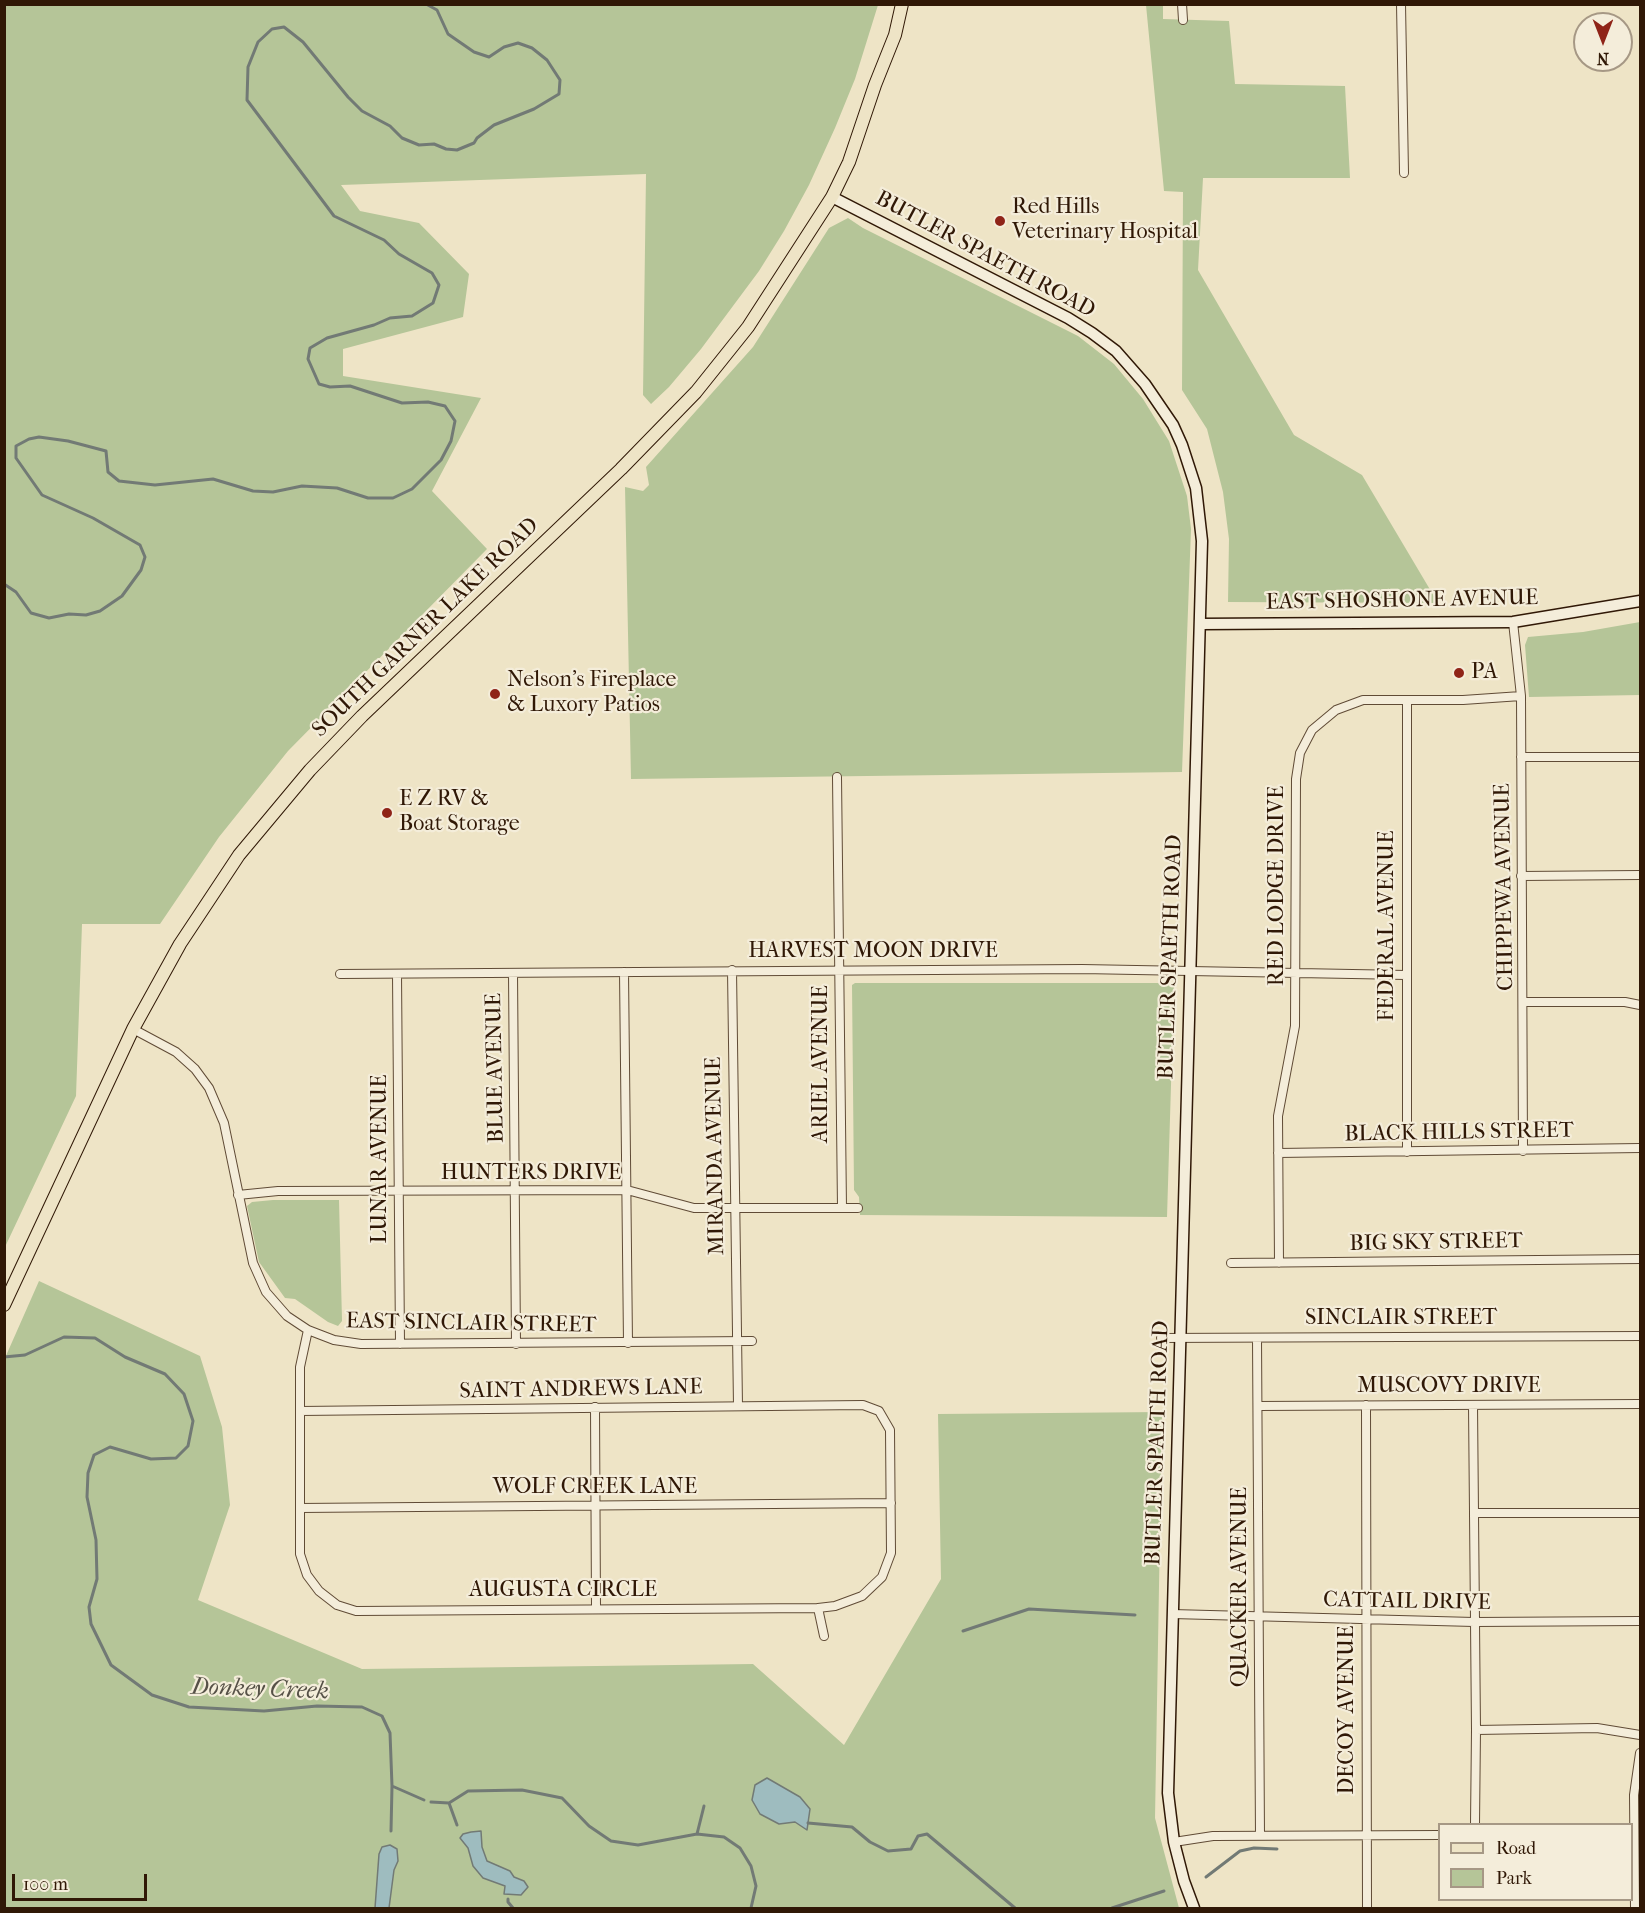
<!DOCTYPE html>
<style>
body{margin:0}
#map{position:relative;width:1645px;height:1913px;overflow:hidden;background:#eee4c6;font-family:"IM FELL French Canon",serif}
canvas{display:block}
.frame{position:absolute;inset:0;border:6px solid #301806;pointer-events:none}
.legend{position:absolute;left:1438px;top:1823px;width:195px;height:78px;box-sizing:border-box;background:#f4edda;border:2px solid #a69885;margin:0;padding:8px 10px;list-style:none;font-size:18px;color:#301806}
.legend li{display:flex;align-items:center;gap:12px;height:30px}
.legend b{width:30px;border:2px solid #a69885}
.north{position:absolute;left:1573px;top:12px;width:60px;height:60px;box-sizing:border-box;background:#f4edda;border:2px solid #a69885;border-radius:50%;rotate:180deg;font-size:16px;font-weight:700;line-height:24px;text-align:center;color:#301806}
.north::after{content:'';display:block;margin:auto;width:21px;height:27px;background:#8f2418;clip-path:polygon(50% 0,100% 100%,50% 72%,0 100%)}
.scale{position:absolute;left:12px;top:1874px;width:135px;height:27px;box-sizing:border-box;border:3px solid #301806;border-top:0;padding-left:8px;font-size:18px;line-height:21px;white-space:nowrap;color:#301806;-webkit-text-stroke:4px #f4edda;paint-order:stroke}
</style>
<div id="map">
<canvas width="1645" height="1913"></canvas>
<div class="frame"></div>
<ul class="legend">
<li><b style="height:8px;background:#eee4c6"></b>Road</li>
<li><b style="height:16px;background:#b5c598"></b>Park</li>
</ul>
<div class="north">N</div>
<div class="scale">100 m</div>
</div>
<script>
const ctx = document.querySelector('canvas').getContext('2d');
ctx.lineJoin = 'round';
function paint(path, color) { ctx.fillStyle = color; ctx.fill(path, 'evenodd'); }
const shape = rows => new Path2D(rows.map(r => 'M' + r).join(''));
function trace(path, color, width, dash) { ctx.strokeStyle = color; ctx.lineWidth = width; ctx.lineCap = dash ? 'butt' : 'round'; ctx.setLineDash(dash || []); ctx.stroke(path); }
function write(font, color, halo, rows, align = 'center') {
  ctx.font = font + ' "IM FELL French Canon",serif'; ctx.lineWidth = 4.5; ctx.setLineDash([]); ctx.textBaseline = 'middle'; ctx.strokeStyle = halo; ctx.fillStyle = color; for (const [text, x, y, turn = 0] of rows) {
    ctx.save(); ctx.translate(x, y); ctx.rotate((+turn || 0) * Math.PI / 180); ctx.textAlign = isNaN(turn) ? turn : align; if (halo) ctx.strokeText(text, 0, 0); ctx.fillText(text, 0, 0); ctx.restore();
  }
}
paint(shape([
 [5,4,878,5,855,79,835,128,809,185,784,231,759,271,701,349,669,387,651,404,643,395,646,174,341,185,360,211,419,223,469,274,463,317,343,349,343,376,481,398,432,491,487,549,288,751,219,837,160,924,82,924,76,1096,5,1247],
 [1146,5,1163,5,1163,19,1229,21,1235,84,1345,86,1350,178,1203,178,1198,270,1294,435,1362,475,1438,603,1228,602,1229,539,1223,492,1207,429,1182,390,1183,192,1164,191],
 [848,218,863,228,1078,336,1114,364,1143,399,1169,441,1187,496,1191,529,1182,772,631,779,625,487,643,491,649,485,646,467,753,347,829,228],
 [1640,622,1640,695,1529,697,1525,645,1528,637,1583,632],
 [855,983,1170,983,1174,986,1167,1217,860,1215,859,1197,854,1190,852,985],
 [273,1200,339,1200,342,1321,338,1326,328,1322,295,1299,285,1298,259,1262,247,1206,252,1202],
 [39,1281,200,1356,222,1427,230,1505,198,1600,362,1669,753,1664,844,1745,941,1579,938,1414,1162,1412,1155,1818,1179,1908,5,1908,5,1358]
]), '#b5c598');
const water = shape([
 [767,1778,800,1797,810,1809,807,1830,795,1822,779,1824,760,1814,752,1800,755,1785,767,1778],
 [471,1832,481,1831,482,1847,487,1861,510,1871,514,1877,524,1881,528,1887,521,1895,504,1894,505,1886,483,1878,473,1866,468,1848,460,1838,463,1834,471,1832],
 [390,1845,397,1849,398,1861,394,1870,389,1908,375,1908,379,1854,382,1847,390,1845]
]);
paint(water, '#9ebcbf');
trace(water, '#727a75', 1.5);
trace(shape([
 [4,584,16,592,31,613,49,618,69,614,86,615,100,611,122,596,141,570,145,557,140,545,93,518,42,495,16,458,16,446,29,439,39,437,68,441,106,451,108,472,119,481,155,485,213,479,253,491,273,492,302,486,337,488,368,498,393,498,412,489,441,460,451,441,455,421,445,406,428,402,402,403,350,386,330,387,319,384,308,359,310,348,327,338,374,325,390,318,412,316,433,303,439,285,432,273,399,254,384,240,334,216,247,100,248,67,258,42,272,29,284,27,303,42,348,97,362,111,390,126,402,138,419,145,434,144,446,149,457,150,474,143,477,138,494,125,534,109,559,94,560,80,547,60,532,48,518,43,504,47,489,57,474,52,448,34,437,10,426,4],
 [4,1357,25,1355,64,1337,95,1338,125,1357,165,1374,184,1394,193,1421,188,1446,176,1458,151,1459,110,1447,94,1455,88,1473,87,1497,96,1540,97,1579,89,1607,91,1624,111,1665,152,1695,189,1707,264,1711,317,1706,362,1707,382,1716,390,1733,392,1786,424,1800],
 [963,1631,1029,1609,1135,1615],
 [431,1802,449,1803],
 [808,1823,852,1827,870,1842,888,1851,911,1849,918,1836,927,1834,1015,1908],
 [457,1825,449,1803,468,1791,522,1790,562,1798,589,1826,611,1841,638,1845,697,1834,724,1837,740,1848,751,1866,756,1886,751,1908],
 [391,1831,392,1786],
 [697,1834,704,1806],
 [1206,1877,1240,1851,1254,1848,1277,1849],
 [508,1899,508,1902,513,1908],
 [1112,1908,1164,1891]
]), '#727a75', 3);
const street = shape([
 [1182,4,1183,20],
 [1401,4,1404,173],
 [1513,622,1521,696,1523,1151],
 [1407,700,1407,1152],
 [1521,757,1640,757],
 [837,777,842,1208],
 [1521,876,1640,875],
 [732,970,738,1406],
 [624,972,628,1343],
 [513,973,516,1344],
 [340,974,1082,969,1406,975],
 [397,974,400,1344],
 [1524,1002,1625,1002,1640,1005],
 [133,1029,176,1052,195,1069,209,1088,224,1123,253,1263,266,1292,287,1316,308,1330,334,1340,361,1344,752,1341],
 [1278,1153,1640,1148],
 [238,1195,278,1191,627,1190,694,1208,858,1208],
 [1231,1263,1640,1259],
 [1279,1263,1278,1116,1295,1026,1296,779,1300,753,1312,730,1336,710,1363,700,1463,700,1521,696],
 [1161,1338,1640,1336],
 [1257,1338,1260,1836],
 [1366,1405,1367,1908],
 [1473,1405,1476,1730,1475,1824],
 [1258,1406,1640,1404],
 [595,1407,596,1609],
 [300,1411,863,1405,879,1411,890,1430,891,1553,882,1577,862,1596,835,1606,818,1608,356,1611,337,1605,319,1591,307,1575,300,1554,300,1367,308,1330],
 [300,1508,891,1503],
 [1474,1513,1640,1513],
 [818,1608,824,1636],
 [1172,1614,1474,1622,1640,1621],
 [1476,1730,1597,1728,1640,1735],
 [1174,1842,1213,1836,1440,1835],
 [1635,1908,1634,1795,1640,1753]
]);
const secondary = shape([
 [832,197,1068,318,1092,333,1116,351,1145,384,1173,425,1182,445,1196,488,1202,541,1168,1793,1174,1842,1184,1881,1194,1908],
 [1200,624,1513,622,1640,601]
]);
const primary = shape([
 [4,1305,133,1029,180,944,239,855,310,770,362,716,621,469,696,392,748,327,832,197,849,162,875,85,895,35,902,4]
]);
trace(street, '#604b36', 10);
trace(secondary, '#301806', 13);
trace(primary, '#301806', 14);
trace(street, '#f4edda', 8);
trace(secondary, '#f4edda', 10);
trace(primary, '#eee4c6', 12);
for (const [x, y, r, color] of [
 [1000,221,6,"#8f2418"],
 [1459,673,6,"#8f2418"],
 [495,694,6,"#8f2418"],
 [387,813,6,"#8f2418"]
]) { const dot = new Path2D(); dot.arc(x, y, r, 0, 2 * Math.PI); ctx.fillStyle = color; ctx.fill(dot); trace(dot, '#f4edda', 2); }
write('22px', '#301806', '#f4edda', [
 ["Red Hills",1012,208],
 ["Veterinary Hospital",1012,233],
 ["PA",1471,673],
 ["Nelson's Fireplace",507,681],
 ["& Luxory Patios",507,706],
 ["E Z RV &",399,800],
 ["Boat Storage",399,825]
], 'left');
write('22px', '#301806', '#f4edda', [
 ["BUTLER SPAETH ROAD",985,255,28],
 ["EAST SHOSHONE AVENUE",1402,601,-1],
 ["SOUTH GARNER LAKE ROAD",426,628,-44],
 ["RED LODGE DRIVE",1278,886,-90],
 ["CHIPPEWA AVENUE",1505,887,-91],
 ["FEDERAL AVENUE",1388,926,-90],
 ["HARVEST MOON DRIVE",873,952],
 ["BUTLER SPAETH ROAD",1171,957,-88],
 ["ARIEL AVENUE",822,1064,-90],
 ["BLUE AVENUE",496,1068,-91],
 ["BLACK HILLS STREET",1459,1133,-1],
 ["MIRANDA AVENUE",716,1156,-91],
 ["LUNAR AVENUE",381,1159,-90],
 ["HUNTERS DRIVE",531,1174],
 ["BIG SKY STREET",1436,1243,-1],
 ["SINCLAIR STREET",1401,1319],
 ["EAST SINCLAIR STREET",471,1324,1],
 ["MUSCOVY DRIVE",1449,1387],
 ["SAINT ANDREWS LANE",581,1390,-1],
 ["BUTLER SPAETH ROAD",1158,1443,-88],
 ["WOLF CREEK LANE",595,1488],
 ["QUACKER AVENUE",1241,1587,-90],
 ["AUGUSTA CIRCLE",563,1591],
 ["CATTAIL DRIVE",1407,1602,1],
 ["DECOY AVENUE",1348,1710,-90]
]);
write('italic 24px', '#565147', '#f4edda', [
 ["Donkey Creek",260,1690,2]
]);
</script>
